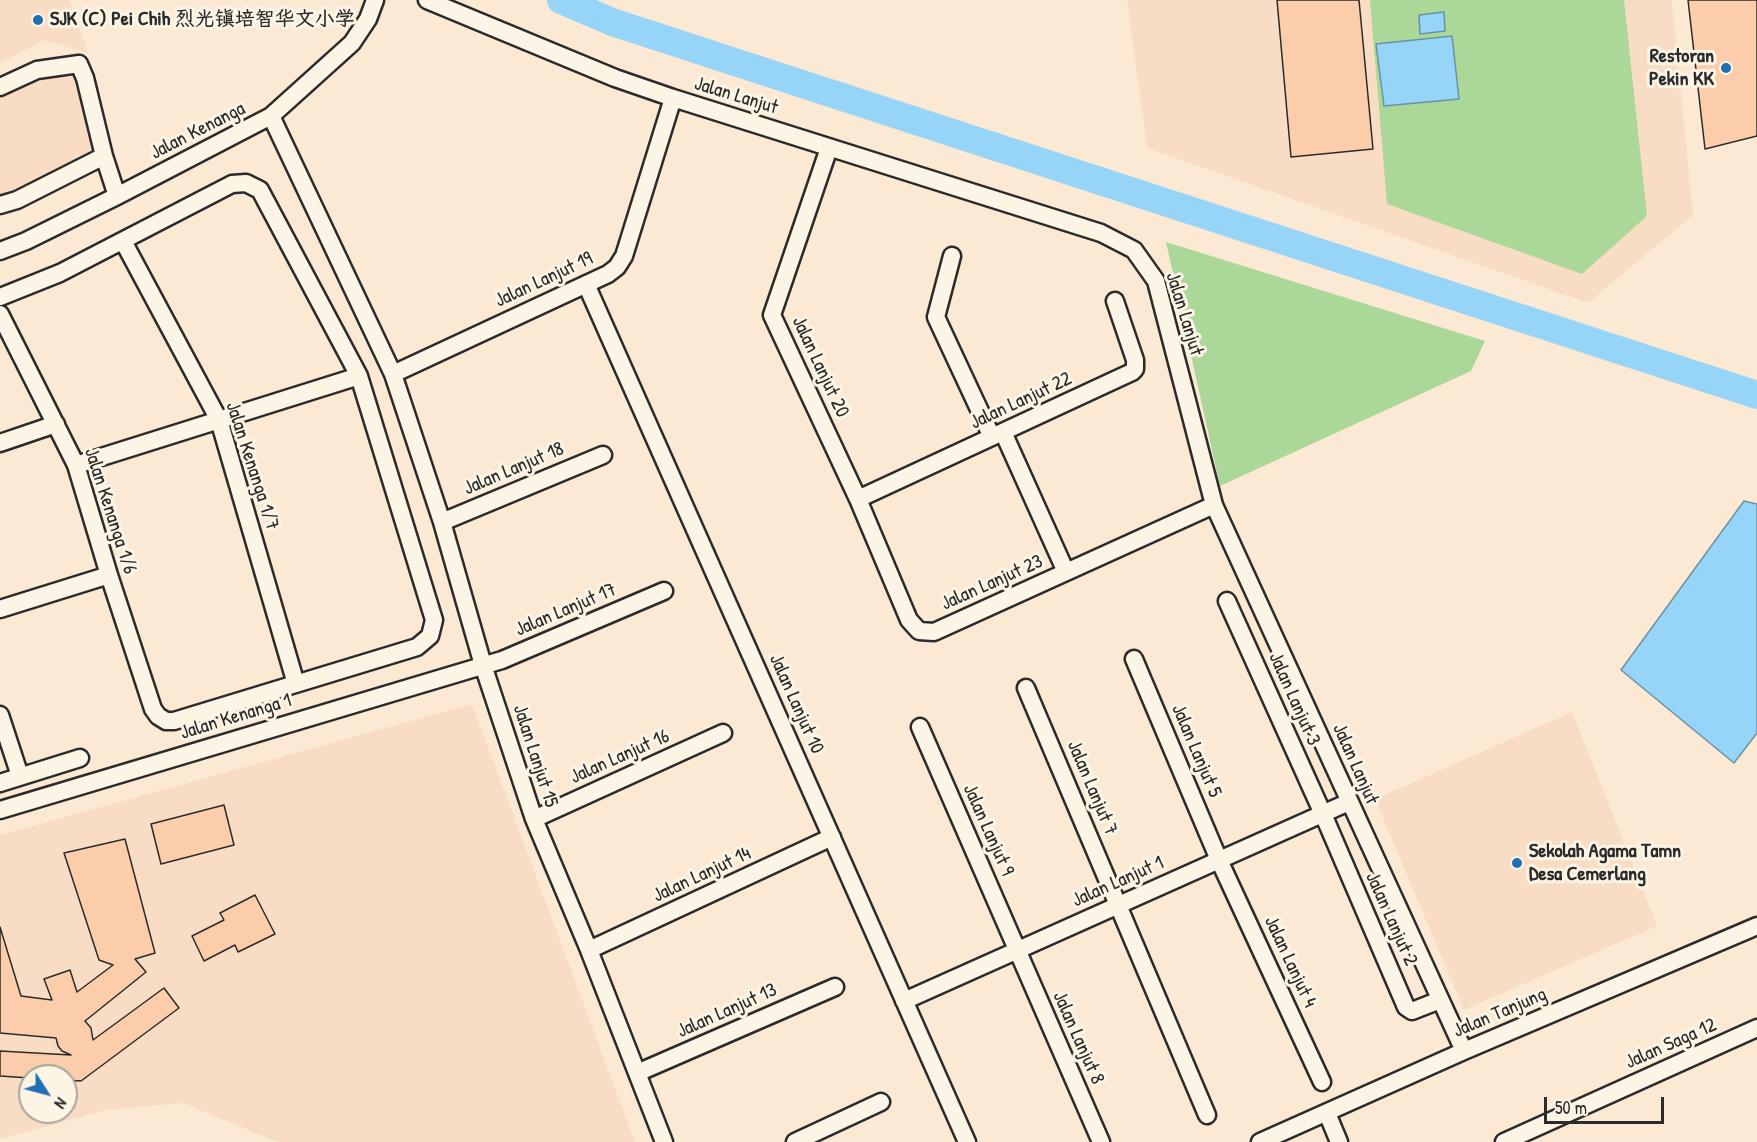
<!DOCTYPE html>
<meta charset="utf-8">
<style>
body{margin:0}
#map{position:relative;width:1757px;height:1142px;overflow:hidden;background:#fce9d3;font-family:"Patrick Hand",sans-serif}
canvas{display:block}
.north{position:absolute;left:18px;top:1064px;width:60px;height:60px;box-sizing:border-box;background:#fcf5e5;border:2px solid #a8a49b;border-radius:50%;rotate:126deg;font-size:16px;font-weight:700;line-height:24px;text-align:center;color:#2b2b2b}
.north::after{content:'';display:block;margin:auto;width:21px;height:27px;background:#1f6fb2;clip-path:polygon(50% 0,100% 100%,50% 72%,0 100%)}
.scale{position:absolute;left:1544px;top:1097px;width:120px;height:27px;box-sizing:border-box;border:3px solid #2b2b2b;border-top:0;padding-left:8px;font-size:18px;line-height:21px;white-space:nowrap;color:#2b2b2b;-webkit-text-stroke:4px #fcf5e5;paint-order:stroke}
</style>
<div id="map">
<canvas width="1757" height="1142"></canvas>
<div class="north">N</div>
<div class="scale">50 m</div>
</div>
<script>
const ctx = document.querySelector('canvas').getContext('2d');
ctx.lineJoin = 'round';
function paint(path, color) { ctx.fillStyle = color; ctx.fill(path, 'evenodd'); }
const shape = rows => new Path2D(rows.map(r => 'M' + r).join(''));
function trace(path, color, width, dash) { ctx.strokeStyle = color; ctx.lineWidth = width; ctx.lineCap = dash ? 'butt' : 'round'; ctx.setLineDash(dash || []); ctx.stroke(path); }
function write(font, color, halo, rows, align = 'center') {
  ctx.font = font + ' "Patrick Hand","LXGW WenKai TC",sans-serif'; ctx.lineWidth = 6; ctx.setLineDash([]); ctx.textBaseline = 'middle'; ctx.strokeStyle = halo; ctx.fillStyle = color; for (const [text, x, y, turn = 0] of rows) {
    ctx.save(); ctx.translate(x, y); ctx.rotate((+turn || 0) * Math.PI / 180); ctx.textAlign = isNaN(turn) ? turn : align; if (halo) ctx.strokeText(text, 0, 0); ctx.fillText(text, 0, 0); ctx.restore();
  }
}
paint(shape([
 [0,0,69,0,88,53,44,40,0,63],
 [1127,0,1672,0,1693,215,1588,303,1147,148],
 [76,71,97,153,0,199,0,94,39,77],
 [472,704,635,1142,277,1142,183,1103,106,1110,0,1139,0,835],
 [30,1076,66,1076,66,1112,30,1112],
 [1572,712,1657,926,1464,1010,1375,799]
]), '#f8ddc4');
paint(shape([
 [1370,0,1624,0,1647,216,1582,274,1387,204],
 [1166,242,1485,341,1471,371,1220,486]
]), '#abd898');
const water = shape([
 [1444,12,1445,31,1420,34,1419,15,1444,12],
 [1452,36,1459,99,1384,106,1376,44,1452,36],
 [1744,501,1757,504,1757,733,1734,763,1621,670,1744,501]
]);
paint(water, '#96d5f7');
trace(water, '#6b91a5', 1.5);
trace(shape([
 [561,0,612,22,1757,395]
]), '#96d5f7', 28);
const building = shape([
 [1277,0,1359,0,1373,149,1291,157,1277,0],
 [1688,0,1757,0,1757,136,1705,149,1688,0],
 [224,805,234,845,161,864,151,824,224,805],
 [125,839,155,953,135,959,146,972,85,1021,91,1028,93,1040,164,988,179,1008,81,1081,66,1080,66,1076,30,1076,30,1078,0,1076,0,1051,71,1055,62,1051,58,1046,56,1038,0,1033,0,927,21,996,52,1000,44,979,70,970,77,992,113,965,99,960,64,853,125,839],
 [255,895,275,934,238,952,235,945,204,961,192,936,224,920,220,913,255,895]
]);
paint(building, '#fbcdaa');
trace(building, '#2b2b2b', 1.5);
const minor = shape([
 [427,0,615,78,673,98,1101,233,1134,250,1156,281,1214,505,1464,1051],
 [0,87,37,70,79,64,85,78,104,156,117,196],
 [271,116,393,374,442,522,483,665,534,819,589,950,664,1142],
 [829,148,772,315,858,499,909,620,919,631,934,632,1214,505],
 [0,205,17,200,104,156],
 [123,241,219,420,296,684],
 [0,251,26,241,117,196,271,116,352,43,368,19,375,0],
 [952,256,936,317,992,437],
 [586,284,967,1142],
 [0,297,60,273,232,184,246,183,260,190,359,376,434,620,430,636,417,647,174,721,166,721,158,716,153,709,109,575,76,465,0,314],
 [393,374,608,274,617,267,624,256,673,98],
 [1003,432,1066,572],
 [0,443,56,424],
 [76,465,359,376],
 [858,499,1132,372,1135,369,1135,360,1115,301],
 [442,522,603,455],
 [1227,601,1323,814,1406,1007,1412,1011,1440,1000],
 [0,609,109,575],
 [1134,659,1219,860,1322,1082],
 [1026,688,1207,1115],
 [0,715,20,776],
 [920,727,1101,1142],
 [0,783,80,758],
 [0,810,502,660,664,591],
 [534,819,723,733],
 [589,950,832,837],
 [904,1001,1349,802],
 [637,1073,835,987],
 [1327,1113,1339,1142],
 [795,1142,881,1102],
 [1260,1142,1464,1051,1757,926],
 [1504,1142,1757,1028]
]);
trace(minor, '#2b2b2b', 21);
trace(minor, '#fcf5e5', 16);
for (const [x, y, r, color] of [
 [38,20,6,"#1f6fb2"],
 [1726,68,6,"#1f6fb2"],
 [1517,863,6,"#1f6fb2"]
]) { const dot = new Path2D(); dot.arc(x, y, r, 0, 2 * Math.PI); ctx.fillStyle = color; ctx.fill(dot); trace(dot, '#fcf5e5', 2); }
write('bold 20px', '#2b2b2b', '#fcf5e5', [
 ["SJK (C) Pei Chih 烈光镇培智华文小学",50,20],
 ["Restoran",1714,57,"right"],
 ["Pekin KK",1714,80,"right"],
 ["Sekolah Agama Tamn",1529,852],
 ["Desa Cemerlang",1529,875]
], 'left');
write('20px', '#2b2b2b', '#fcf5e5', [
 ["Jalan Lanjut",736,96,17],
 ["Jalan Kenanga",198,131,-27],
 ["Jalan Lanjut 19",544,280,-25],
 ["Jalan Lanjut",1184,314,73],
 ["Jalan Lanjut 20",820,367,65],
 ["Jalan Lanjut 22",1021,401,-25],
 ["Jalan Kenanga 1/7",252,466,72],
 ["Jalan Lanjut 18",514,469,-23],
 ["Jalan Kenanga 1/6",110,511,72],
 ["Jalan Lanjut 23",992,583,-24],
 ["Jalan Lanjut 17",566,610,-23],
 ["Jalan Lanjut 3",1294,699,66],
 ["Jalan Lanjut 10",796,704,66],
 ["Jalan Kenanga 1",236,717,-17],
 ["Jalan Lanjut 5",1196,751,67],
 ["Jalan Lanjut 15",535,756,72],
 ["Jalan Lanjut 16",620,757,-24],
 ["Jalan Lanjut",1355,764,66],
 ["Jalan Lanjut 7",1092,788,67],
 ["Jalan Lanjut 9",988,830,66],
 ["Jalan Lanjut 14",702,875,-25],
 ["Jalan Lanjut 1",1118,882,-24],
 ["Jalan Lanjut 2",1391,919,66],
 ["Jalan Lanjut 4",1290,962,65],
 ["Jalan Lanjut 13",727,1011,-24],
 ["Jalan Tanjung",1500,1013,-23],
 ["Jalan Lanjut 8",1078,1038,66],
 ["Jalan Saga 12",1671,1044,-24]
]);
</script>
